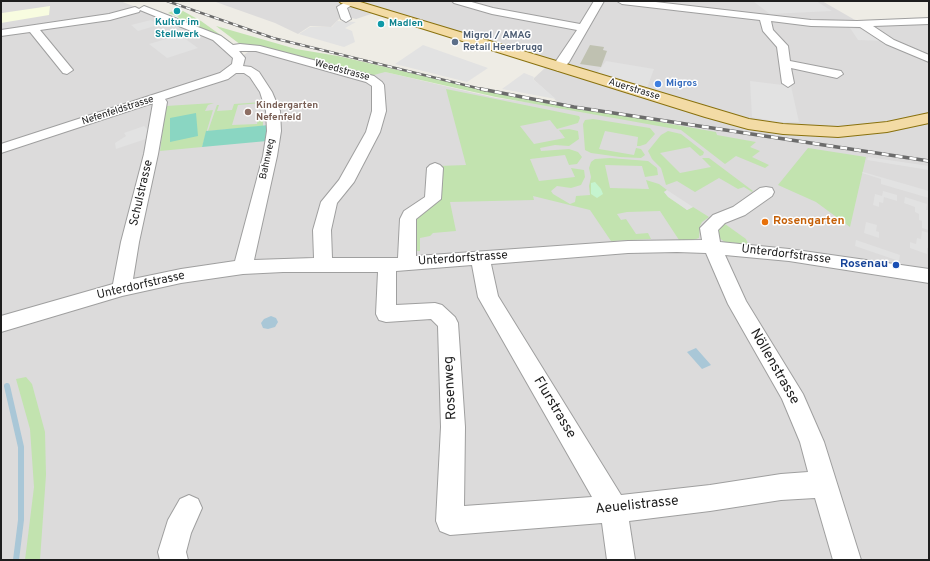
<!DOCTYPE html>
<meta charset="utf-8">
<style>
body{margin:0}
#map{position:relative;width:930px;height:561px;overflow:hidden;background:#eeece5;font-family:Overpass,sans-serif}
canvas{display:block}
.frame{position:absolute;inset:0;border:2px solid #1e1e1e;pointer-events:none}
</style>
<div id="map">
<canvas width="930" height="561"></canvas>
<div class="frame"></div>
</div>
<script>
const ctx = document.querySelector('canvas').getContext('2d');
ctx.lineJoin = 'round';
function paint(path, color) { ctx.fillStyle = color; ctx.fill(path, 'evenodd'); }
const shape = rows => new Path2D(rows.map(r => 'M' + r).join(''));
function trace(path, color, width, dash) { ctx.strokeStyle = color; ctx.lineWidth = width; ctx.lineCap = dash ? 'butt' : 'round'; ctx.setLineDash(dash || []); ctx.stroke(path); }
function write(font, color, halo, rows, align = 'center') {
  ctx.font = font + ' Overpass,sans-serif'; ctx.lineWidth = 3; ctx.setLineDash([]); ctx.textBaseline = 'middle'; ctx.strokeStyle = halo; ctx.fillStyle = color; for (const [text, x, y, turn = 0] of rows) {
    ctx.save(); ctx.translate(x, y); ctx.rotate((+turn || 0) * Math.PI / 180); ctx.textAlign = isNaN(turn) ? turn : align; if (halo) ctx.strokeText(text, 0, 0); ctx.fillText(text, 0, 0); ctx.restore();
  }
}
paint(shape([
 [1,1,120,1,205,33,239,58,262,43,496,98,563,107,533,79,546,67,374,13,356,19,342,16,331,27,310,26,298,34,275,23,213,1,822,1,862,24,929,21,929,560,1,560]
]), '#dcdbdb');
paint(shape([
 [50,6,49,15,1,23,2,13]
]), '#f8fce0');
paint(shape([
 [590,45,604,47,603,50,607,51,601,67,580,64]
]), '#bfc1b1');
paint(shape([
 [173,11,178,13,183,11,201,21,236,46,176,19,179,17,168,13],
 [216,26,296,49,338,56,496,93,716,132,717,135,756,142,750,147,760,151,752,157,769,165,765,168,736,156,725,164,681,130,496,97,385,72,370,76,241,45],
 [446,89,579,116,580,118,578,123,557,129,550,120,520,126,534,144,565,138,559,130,569,129,578,131,579,139,569,146,555,145,540,148,541,151,569,149,578,152,582,157,577,164,569,165,565,155,530,159,539,181,575,177,571,168,584,170,585,177,581,185,571,188,557,186,551,191,553,194,570,204,575,202,576,196,590,195,589,186,591,177,589,168,591,162,595,159,610,158,648,161,657,168,658,175,645,177,642,166,605,165,610,188,649,189,646,180,659,184,667,190,664,192,687,210,693,207,709,217,702,222,700,226,699,238,693,240,679,240,660,211,627,212,617,214,621,220,626,219,636,234,648,233,651,239,611,241,590,210,533,196,534,200,450,202,456,231,433,233,430,236,420,238,420,251,417,251,417,255,414,254,414,215,436,202,438,166,466,165],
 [262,102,262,103,238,105,232,125,257,124,258,119,263,119,263,126,208,131,217,105,219,105,217,111,232,110,234,104],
 [214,103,208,105,205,111,213,110,202,147,160,151,166,106],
 [593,119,650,128,655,134,646,144,640,146,637,146,638,137,605,131,599,149,634,155,636,148,641,149,645,155,641,158,620,157,591,153,585,150,583,124,585,120],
 [668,131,681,134,704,152,703,155,700,156,690,147,660,153,680,173,711,167,702,158,709,158,753,191,752,192,744,187,738,189,719,178,695,192,677,181,666,185,661,168,652,159,648,151,661,135],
 [808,148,866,157,850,227,816,202,778,185],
 [725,224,746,239,748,244,725,242,719,238,716,235,717,229],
 [26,377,32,384,45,432,46,475,40,560,25,560,34,487,30,429,16,379]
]), '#c2e3af');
paint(shape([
 [595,182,601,189,603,194,597,198,591,194,591,183]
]), '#c5f4cf');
paint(shape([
 [196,113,198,136,170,142,170,118],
 [269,125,267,141,202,147,206,131]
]), '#8ad6c2');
paint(shape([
 [762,1,816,1,832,11,770,14,754,2],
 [151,20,158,25,138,31,131,25],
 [337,21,356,22,345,28,352,31,355,42,344,47,299,34,310,27,332,27],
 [850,28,867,30,885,41,858,40],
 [180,35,198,48,167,58,149,44],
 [423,45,440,51,488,68,467,82,395,64],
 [606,61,654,69,647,88,596,74],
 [524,73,534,77,533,79,556,99,502,89],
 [750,81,791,86,799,122,779,122,752,117],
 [144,126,147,129,151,128,149,138,116,149,115,143,126,136,124,133],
 [868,157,929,166,929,170,867,160],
 [863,172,929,191,929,198,881,184,881,179,862,173],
 [667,190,693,207,687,210,668,197,664,192],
 [883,191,897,195,897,201,884,197,883,203,879,202,879,207,873,205,875,194,882,196],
 [905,197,927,204,926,210,929,210,929,230,922,228,922,221,919,220,919,214,915,212,915,207,904,203],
 [866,222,877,225,876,231,879,232,879,238,864,233],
 [922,231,929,233,929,248,927,248,927,254,910,248,910,242,916,244,917,238,921,239],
 [856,240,900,255,899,261,855,246]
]), '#e2e2e2');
paint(shape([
 [271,316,276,318,278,322,275,327,268,329,263,328,261,323,264,319],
 [696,348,711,365,702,369,687,352]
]), '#a9c7d7');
trace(shape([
 [7,386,21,447,21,520,16,560]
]), '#a9c7d7', 6);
const minor = shape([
 [347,1,354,1,356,3,347,8,351,19,346,22,341,19,337,7,347,1],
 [452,1,468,1,493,8,580,24,594,1,604,1,569,62,562,70,558,71,552,67,577,30,492,14,454,3,452,1],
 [617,1,647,1,811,20,857,21,929,18,929,24,873,26,894,40,929,55,929,62,886,44,860,27,811,26,771,21,773,30,788,46,790,61,841,71,843,74,837,78,791,68,794,83,788,87,782,83,777,47,763,31,760,20,622,4,617,1],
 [144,6,221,36,233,45,240,44,260,46,374,76,382,82,384,85,386,111,380,132,354,182,337,203,331,230,332,258,398,258,400,219,404,211,425,197,427,168,430,165,435,163,440,165,443,168,441,199,416,219,416,256,628,241,702,240,700,228,713,215,733,207,760,188,766,187,772,188,774,192,772,196,745,215,725,223,718,230,720,242,789,249,929,269,929,283,789,261,725,255,746,301,803,394,824,442,861,560,833,560,815,498,781,500,710,511,629,521,635,560,607,560,602,523,450,535,440,531,436,521,441,427,438,326,431,319,386,322,379,320,376,314,378,272,283,272,243,274,181,283,122,296,1,332,1,316,113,284,121,242,144,154,153,103,1,153,1,144,220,73,232,64,233,58,213,40,140,10,139,12,110,20,40,30,73,70,67,74,63,73,30,32,1,36,1,30,109,14,135,7,139,9,144,6],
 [239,51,256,51,366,82,372,86,372,111,366,132,339,180,321,202,313,230,314,258,254,260,277,156,281,131,280,111,272,92,259,72,251,67,243,66,245,58,239,51],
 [236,73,244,73,250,77,260,92,266,111,267,131,263,156,235,261,181,269,133,279,139,242,158,154,167,102,165,99,228,79,236,73],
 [677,252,706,253,728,304,782,399,800,442,808,472,781,474,710,485,621,495,498,296,491,264,628,253,677,252],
 [472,265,478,297,592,497,464,506,465,427,458,323,455,317,442,305,435,303,396,305,396,271,472,265],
 [189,495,198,499,202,508,191,533,186,552,188,560,160,560,158,552,168,520,180,499,189,495]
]);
const major = shape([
 [339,1,357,1,749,119,783,124,838,127,887,122,929,113,929,123,887,132,838,137,783,134,748,129,705,117,341,3,339,1]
]);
trace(minor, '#9f9f9f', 2);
trace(major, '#89710e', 2);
paint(minor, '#fff');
paint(major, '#f3dba5');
const railFar1 = shape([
 [167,1,273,38,485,90]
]);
const rail = shape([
 [481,89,574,107,929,161]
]);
trace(railFar1, '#6c6c6c', 2.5);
trace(rail, '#6c6c6c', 3.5);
trace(railFar1, '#fff', 1.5, [5]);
trace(rail, '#fff', 2.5, [7]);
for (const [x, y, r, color] of [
 [177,11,4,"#0f9aa8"],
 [381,24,4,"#0f9aa8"],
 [455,42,4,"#5c6f8a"],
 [658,84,4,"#3f7fe0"],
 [248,112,4,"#8d6e63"],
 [765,222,4,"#e8710a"],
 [896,265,4,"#1a4fb4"]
]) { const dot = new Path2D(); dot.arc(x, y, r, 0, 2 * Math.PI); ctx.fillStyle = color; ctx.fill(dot); trace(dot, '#fff', 1.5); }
write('bold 10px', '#0d838f', '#fff', [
 ["Kultur im",177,23],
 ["Stellwerk",177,35],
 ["Madlen",389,24,"left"]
]);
write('bold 10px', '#4e5e75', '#fff', [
 ["Migrol / AMAG",463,36],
 ["Retail Heerbrugg",463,48]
], 'left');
write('10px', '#1e1e1e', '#fff', [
 ["Weedstrasse",342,71,15],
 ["Auerstrasse",634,90,17],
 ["Nefenfeldstrasse",118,111,-18],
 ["Bahnweg",268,159,-78]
]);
write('bold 10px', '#366cbe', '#fff', [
 ["Migros",666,84]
], 'left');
write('bold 10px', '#785e54', '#fff', [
 ["Kindergarten",256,106],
 ["Nefenfeld",256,118]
], 'left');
write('12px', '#1e1e1e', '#fff', [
 ["Schulstrasse",142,193,-77],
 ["Unterdorfstrasse",786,255,7],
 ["Unterdorfstrasse",463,259,-4],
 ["Unterdorfstrasse",141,286,-13]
]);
write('bold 12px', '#c56008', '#fff', [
 ["Rosengarten",773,222]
], 'left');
write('bold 12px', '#164399', '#fff', [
 ["Rosenau",888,265]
], 'right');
write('14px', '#1e1e1e', '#fff', [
 ["Nöllenstrasse",774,367,60],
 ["Rosenweg",451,388,-93],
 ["Flurstrasse",554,408,59],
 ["Aeuelistrasse",637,506,-6]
]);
</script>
